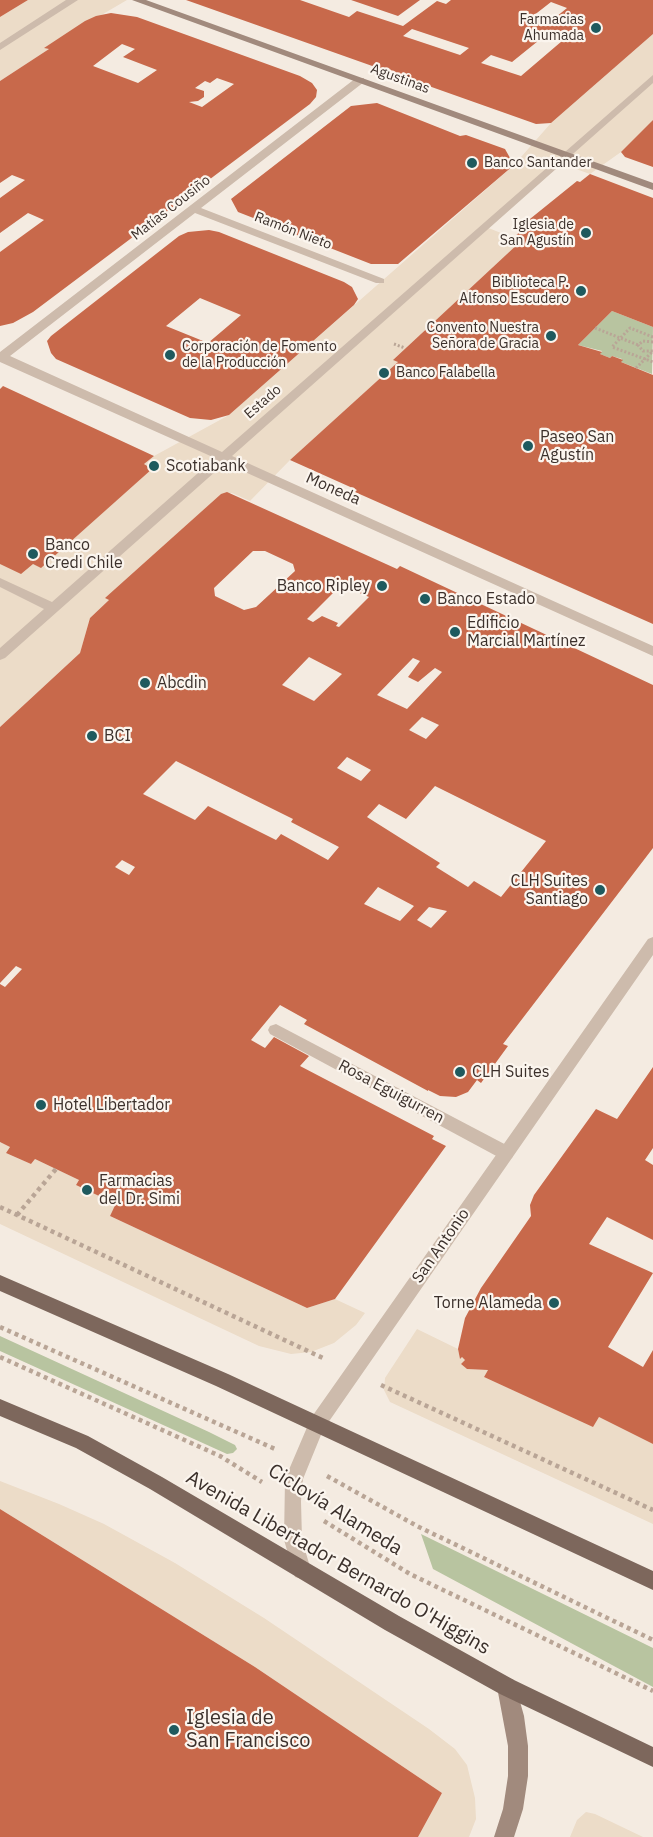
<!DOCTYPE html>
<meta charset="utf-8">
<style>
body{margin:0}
canvas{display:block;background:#f4ebe1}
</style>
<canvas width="653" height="1837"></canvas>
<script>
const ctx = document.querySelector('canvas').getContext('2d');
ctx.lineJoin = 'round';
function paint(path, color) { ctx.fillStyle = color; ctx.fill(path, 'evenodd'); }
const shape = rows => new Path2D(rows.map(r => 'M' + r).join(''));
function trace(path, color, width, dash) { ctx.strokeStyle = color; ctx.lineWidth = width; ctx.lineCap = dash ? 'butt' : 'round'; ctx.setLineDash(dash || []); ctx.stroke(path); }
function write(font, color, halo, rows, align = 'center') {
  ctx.font = font + ' "IBM Plex Sans",sans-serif'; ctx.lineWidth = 4.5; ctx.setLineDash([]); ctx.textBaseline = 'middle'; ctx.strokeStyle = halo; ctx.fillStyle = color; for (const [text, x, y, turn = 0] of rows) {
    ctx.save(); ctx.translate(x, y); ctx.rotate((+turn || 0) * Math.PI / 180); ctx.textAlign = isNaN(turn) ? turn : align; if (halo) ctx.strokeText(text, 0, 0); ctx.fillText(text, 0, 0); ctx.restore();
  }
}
paint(shape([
 [612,311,653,327,652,374,621,362,622,359,612,356,610,358,600,354,602,351,578,345],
 [0,1336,209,1432,235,1445,237,1449,233,1453,227,1454,0,1351],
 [421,1534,653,1648,653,1687,433,1569]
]), '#b8c4a0');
paint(shape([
 [28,0,127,0,45,48,49,49,0,81,0,17],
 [653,34,653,120,643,132,621,152,590,174,559,163,486,227,521,241,394,359,398,362,290,460,250,501,232,493,221,494,106,598,109,600,90,618,80,653,0,727,0,564,33,564,41,567,152,469,144,464,154,456,229,415,514,165,551,123],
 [0,1142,10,1147,6,1153,31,1164,35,1159,79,1180,76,1185,99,1196,103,1191,118,1199,110,1216,307,1308,335,1299,365,1313,356,1325,334,1343,311,1352,291,1354,259,1346,0,1224],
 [417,1329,458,1349,460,1359,462,1357,465,1360,461,1364,467,1369,488,1370,484,1377,593,1426,599,1417,653,1444,653,1524,390,1402,384,1390,385,1378],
 [0,1481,59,1504,104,1524,175,1563,264,1618,429,1729,455,1749,467,1765,475,1798,476,1819,469,1837,418,1837,442,1793,255,1667,0,1509],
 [586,1812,595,1814,643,1837,570,1837,577,1820]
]), '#ecdcc8');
paint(shape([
 [0,0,28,0,0,17],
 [186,0,300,0,349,17,357,11,403,26,437,1,446,4,451,0,653,0,653,34,551,123,536,124],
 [551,2,567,8,550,22,533,16],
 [412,29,469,48,460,55,403,36],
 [542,35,562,41,521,76,481,63,491,55,512,62,543,37,540,36],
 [351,0,420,0,398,16],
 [111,13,137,17,300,76,312,83,317,90,316,97,310,104,33,312,13,323,0,326,0,252,44,220,28,213,0,233,0,198,25,180,12,175,0,183,0,81,49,49,44,48,85,21,96,16],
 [122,44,135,49,123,57,157,70,138,83,93,66],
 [217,78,234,84,202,107,189,102,198,101,204,97,204,91,195,88,205,81,210,83],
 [377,103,460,136,466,135,505,149,514,165,398,264,371,264,238,212,231,199,351,106],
 [653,120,653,167,625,157,621,152],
 [590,174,653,198,653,327,612,311,578,345,602,352,600,354,610,358,612,356,623,360,621,362,653,375,653,624,355,492,357,490,290,460,398,362,393,360,521,241,513,238,523,229,520,227,577,181,580,182],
 [209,230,219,232,344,282,352,287,358,299,354,305,229,415,211,420,190,418,56,359,51,353,47,341,51,336,179,236,188,232],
 [200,298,241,315,208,343,166,326],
 [3,386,154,456,144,464,152,469,41,568,33,564,21,574,0,564,0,389],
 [227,492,397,569,400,566,653,685,653,848,503,1044,508,1046,481,1083,477,1080,468,1092,456,1097,440,1096,428,1090,428,1091,304,1024,307,1020,280,1005,251,1040,265,1048,274,1037,309,1056,300,1066,434,1136,432,1139,446,1146,335,1299,307,1308,110,1216,118,1199,103,1191,99,1196,76,1185,79,1180,35,1159,31,1164,6,1153,10,1147,0,1142,0,984,5,987,22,969,16,966,0,983,0,727,80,653,90,618,109,600,105,598,221,494],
 [253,551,265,551,293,564,295,571,256,607,244,610,215,596,214,588],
 [341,585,369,597,339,627,336,626,338,623,322,616,313,622,307,619],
 [309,657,342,674,314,701,282,685],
 [413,658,420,661,408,677,418,682,435,668,442,672,407,709,377,695],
 [422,717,439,725,426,739,409,730],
 [347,757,371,770,361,781,337,768],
 [176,761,293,819,291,822,339,847,328,860,281,834,276,840,208,806,195,820,143,794],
 [435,786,546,841,501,897,474,881,468,887,436,867,440,863,367,817,379,804,406,819],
 [122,860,135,867,129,875,115,867],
 [378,887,414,906,400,921,364,904],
 [429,907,447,911,431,928,417,920],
 [653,1067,653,1148,645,1160,653,1165,653,1240,607,1217,589,1244,653,1273,608,1347,643,1367,653,1350,653,1444,599,1417,593,1427,484,1377,488,1370,467,1369,461,1364,465,1360,462,1357,460,1359,458,1349,465,1318,481,1288,531,1216,530,1205,534,1195,596,1109,617,1119],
 [0,1509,255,1667,442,1793,418,1837,0,1837]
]), '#c8694b');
trace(shape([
 [595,328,638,345],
 [653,337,630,328,612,347,653,362],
 [653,342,643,341,638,345,643,351,653,351],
 [394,344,405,348],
 [636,368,652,352]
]), '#b9a596', 3, [2, 2]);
trace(shape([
 [0,1207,325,1359],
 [17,1215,56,1169],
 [0,1327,275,1449],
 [0,1357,220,1456,262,1482],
 [381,1385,653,1510],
 [327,1476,417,1526,653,1640],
 [324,1521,410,1574,653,1691]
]), '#b9a596', 4.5, [4, 4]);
paint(shape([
 [276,1024,512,1148,514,1153,512,1158,506,1160,500,1158,270,1034,268,1030,270,1026,276,1024]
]), '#cdbbac');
paint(shape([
 [66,0,78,0,0,50,0,43,66,0],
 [653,75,653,83,232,456,653,646,653,656,225,463,5,658,0,660,0,648,44,609,0,587,0,578,52,602,215,458,0,362,0,352,356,78,364,78,364,82,201,208,384,279,384,283,376,283,195,213,10,356,222,452,653,75],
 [653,937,653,955,323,1430,303,1479,301,1501,302,1540,311,1570,309,1577,302,1579,295,1577,284,1540,285,1479,311,1418,648,939,653,937]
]), '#cdbbac');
paint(shape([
 [132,0,146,0,653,183,653,190,132,0],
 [507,1677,514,1680,524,1716,528,1746,528,1776,523,1809,514,1837,494,1837,503,1809,508,1776,508,1746,497,1687,500,1680,507,1677]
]), '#a18a7d');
paint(shape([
 [0,1275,228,1374,653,1571,653,1590,216,1386,0,1291,0,1275],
 [0,1399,88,1436,162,1477,399,1616,514,1680,653,1747,653,1767,500,1694,385,1630,150,1489,76,1448,0,1416,0,1399]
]), '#7d675c');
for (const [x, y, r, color] of [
 [596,28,6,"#1f5a5e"],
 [472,163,6,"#1f5a5e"],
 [586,233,6,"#1f5a5e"],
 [581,291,6,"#1f5a5e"],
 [551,336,6,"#1f5a5e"],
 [170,355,6,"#1f5a5e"],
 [384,373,6,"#1f5a5e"],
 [528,446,6,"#1f5a5e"],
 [154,466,6,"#1f5a5e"],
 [33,554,6,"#1f5a5e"],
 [382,586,6,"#1f5a5e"],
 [425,599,6,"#1f5a5e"],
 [455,632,6,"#1f5a5e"],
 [145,683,6,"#1f5a5e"],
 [92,736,6,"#1f5a5e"],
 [600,890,6,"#1f5a5e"],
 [460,1072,6,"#1f5a5e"],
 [41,1105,6,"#1f5a5e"],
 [87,1190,6,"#1f5a5e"],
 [554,1303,6,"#1f5a5e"],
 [174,1730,6,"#1f5a5e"]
]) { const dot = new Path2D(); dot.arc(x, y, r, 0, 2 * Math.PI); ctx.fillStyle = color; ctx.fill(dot); trace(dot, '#fbf5ee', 2); }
write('14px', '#3b302b', '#fbf5ee', [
 ["Farmacias",584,20],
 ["Ahumada",584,36],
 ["Banco Santander",484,163,"left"],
 ["Iglesia de",574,225],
 ["San Agustín",574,241],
 ["Biblioteca P.",569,283],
 ["Alfonso Escudero",569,299],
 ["Convento Nuestra",539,328],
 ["Señora de Gracia",539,344],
 ["Corporación de Fomento",182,347,"left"],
 ["de la Producción",182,363,"left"],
 ["Banco Falabella",396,373,"left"]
], 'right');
write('14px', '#3b302b', '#fbf5ee', [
 ["Agustinas",400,79,20],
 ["Matías Cousiño",171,208,-38],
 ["Ramón Nieto",293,231,21],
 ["Estado",263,402,-41]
]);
write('16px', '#3b302b', '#fbf5ee', [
 ["Paseo San",540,437],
 ["Agustín",540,455],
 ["Scotiabank",166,466],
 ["Banco",45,545],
 ["Credi Chile",45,563],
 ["Banco Ripley",370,586,"right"],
 ["Banco Estado",437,599],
 ["Edificio",467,623],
 ["Marcial Martínez",467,641],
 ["Abcdin",157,683],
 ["BCI",104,736],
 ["CLH Suites",588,881,"right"],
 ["Santiago",588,899,"right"],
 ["CLH Suites",472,1072],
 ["Hotel Libertador",53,1105],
 ["Farmacias",99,1181],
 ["del Dr. Simi",99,1199],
 ["Torne Alameda",542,1303,"right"]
], 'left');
write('16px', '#3b302b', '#fbf5ee', [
 ["Moneda",333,489,24],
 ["Rosa Eguigurren",391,1092,28],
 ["San Antonio",441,1246,-55]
]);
write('20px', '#3b302b', '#fbf5ee', [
 ["Ciclovía Alameda",335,1510,32],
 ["Avenida Libertador Bernardo O'Higgins",338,1563,30]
]);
write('20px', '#3b302b', '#fbf5ee', [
 ["Iglesia de",186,1718],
 ["San Francisco",186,1741]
], 'left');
</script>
